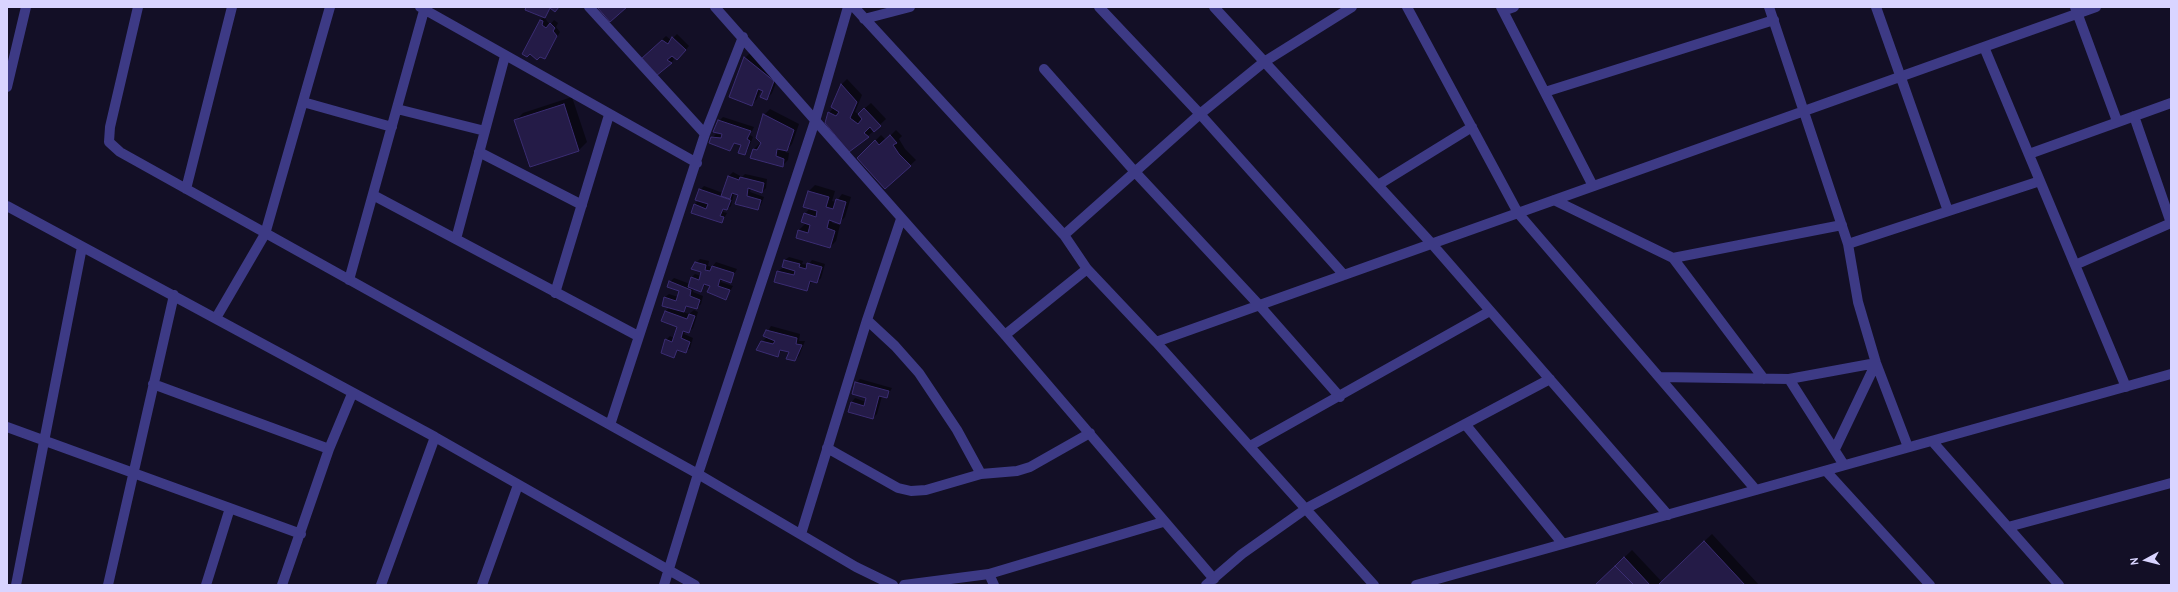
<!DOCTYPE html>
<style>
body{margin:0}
#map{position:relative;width:2178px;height:592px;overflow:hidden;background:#130f26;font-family:"PT Sans",sans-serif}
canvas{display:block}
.frame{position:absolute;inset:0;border:8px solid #d9d4ff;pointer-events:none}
.north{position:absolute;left:2126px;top:540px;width:40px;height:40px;-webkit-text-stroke:3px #130f26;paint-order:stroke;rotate:263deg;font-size:11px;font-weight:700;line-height:16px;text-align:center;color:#d9d4ff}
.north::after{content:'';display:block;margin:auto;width:14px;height:18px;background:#d9d4ff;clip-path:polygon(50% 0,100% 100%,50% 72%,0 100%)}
</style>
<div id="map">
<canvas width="2178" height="592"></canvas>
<div class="frame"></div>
<div class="north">N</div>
</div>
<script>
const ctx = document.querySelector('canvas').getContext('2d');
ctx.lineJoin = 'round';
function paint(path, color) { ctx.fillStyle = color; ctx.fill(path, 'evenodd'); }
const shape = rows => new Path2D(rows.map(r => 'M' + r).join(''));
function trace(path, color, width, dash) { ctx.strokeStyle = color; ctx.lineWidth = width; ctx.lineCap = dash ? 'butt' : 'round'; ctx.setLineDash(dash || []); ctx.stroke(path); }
paint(shape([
 [544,17,550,25,554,20,558,23,556,27,560,32,545,58,540,21],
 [677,34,689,46,681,55,671,56,674,59,671,63,642,59,666,36,671,40],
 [751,52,779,75,772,93,767,99,764,90,761,89,757,99,751,105,745,58],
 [847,79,862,95,855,112,858,114,871,103,886,119,868,136,829,113,834,107,841,85],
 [572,97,587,142,579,150,531,166,516,120,523,113],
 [770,109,799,124,792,144,785,152,789,153,788,160,782,166,753,150,759,144,764,144,764,115],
 [723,117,754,127,750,135,753,137,748,150,744,154,742,144,735,142,729,150,712,138,716,134,725,135,719,121],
 [896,130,902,136,899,139,905,149,916,160,885,188,858,158,881,135,886,140],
 [733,172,742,177,745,174,767,179,766,188,762,192,751,188,750,192,764,197,761,205,758,209,734,193,731,206,727,209,724,209,723,212,727,213,722,222,694,205,699,200,700,190,704,186,723,193,729,176],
 [815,185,835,191,832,201,836,202,842,194,851,197,845,217,839,223,833,221,832,223,840,225,836,241,830,247,799,230,805,224,811,226,805,214,810,208,804,206,809,191],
 [789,257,803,261,802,264,808,265,812,260,825,264,821,278,817,282,812,281,807,290,775,281,778,271,783,268,785,260],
 [700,259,709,261,708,266,712,267,716,262,737,269,730,282,722,279,721,282,733,286,725,299,711,285,706,284,701,291,694,288,693,292,703,296,701,304,697,308,688,305,682,312,689,314,694,310,698,312,693,328,689,332,685,331,684,334,693,338,690,348,686,352,678,349,673,356,666,340,670,336,674,338,678,326,662,321,666,311,670,307,665,297,669,294,678,297,680,290,670,282,674,278,690,284,691,278,695,274,701,276,703,271,696,263],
 [771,326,800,334,799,341,805,341,799,356,795,360,790,352,782,350,778,356,762,342,767,337,765,336],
 [860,379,892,388,887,397,882,396,877,414,873,418,852,402,855,398,866,402,868,398,856,383],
 [1712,534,1759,585,1596,585,1632,550,1662,582]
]), '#0007');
const building = shape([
 [526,7,559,7,555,12,550,8,545,18,525,10,526,7],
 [597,7,627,7,610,22,597,7],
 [540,20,543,21,542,25,546,28,550,23,555,28,553,31,557,36,545,59,540,57,537,60,530,54,527,57,522,54,540,20],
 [672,37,686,50,677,60,672,56,667,60,672,63,656,76,641,59,662,40,668,44,672,37],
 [744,57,774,81,767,100,760,97,763,91,758,89,752,106,729,97,744,57],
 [841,84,857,102,850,118,858,124,862,119,858,114,864,108,881,126,874,132,870,127,864,133,869,137,849,152,825,123,828,112,836,116,839,112,831,107,841,84],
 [564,104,579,151,530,167,514,120,564,104],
 [763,114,794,130,787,151,777,149,776,156,784,159,783,167,750,158,753,149,757,150,761,143,756,138,763,114],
 [718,120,751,131,747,139,750,141,745,155,738,153,741,145,734,143,730,151,709,143,711,137,721,138,722,134,713,132,718,120],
 [890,135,897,143,893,145,899,154,911,166,885,189,857,158,875,140,879,145,890,135],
 [728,176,739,180,740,177,764,183,762,193,748,188,747,196,761,200,758,210,735,204,738,195,732,193,730,199,721,196,728,176],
 [699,189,731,200,727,210,723,209,720,216,724,217,722,223,691,213,694,204,706,209,708,204,695,200,699,189],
 [808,191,829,197,826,207,833,209,836,199,846,202,840,224,829,220,827,228,835,231,830,248,796,238,798,230,808,233,810,225,801,222,804,213,816,217,817,211,803,207,808,191],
 [784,260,800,264,799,267,806,269,807,263,822,267,817,283,810,281,807,291,774,282,777,271,794,275,795,271,782,267,784,260],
 [695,262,706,265,705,270,710,271,712,266,734,273,731,283,720,279,718,286,730,290,726,300,707,292,710,286,704,284,701,292,688,287,691,277,699,280,701,272,691,269,695,262],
 [669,281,691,290,690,296,700,300,697,309,686,306,684,312,662,306,664,297,676,301,679,291,667,287,669,281],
 [665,311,687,319,689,314,695,316,689,333,683,331,681,338,690,342,686,353,677,350,674,358,661,353,665,339,672,342,677,327,661,321,665,311],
 [766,330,797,338,796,344,802,345,795,361,786,359,789,352,780,350,778,357,756,350,761,341,773,344,775,341,763,336,766,330],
 [855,382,889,391,887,398,879,396,873,419,848,412,851,402,864,406,866,398,852,394,855,382],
 [1704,541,1745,585,1658,585,1704,541],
 [1624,557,1650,585,1634,585,1615,566,1624,557],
 [1615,566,1634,585,1595,585,1615,566]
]);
paint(building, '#241b47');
trace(building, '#3b2d73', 1);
trace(shape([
 [138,7,110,127,109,142,120,152,698,474,856,567,893,585],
 [420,7,697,163],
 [589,7,705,134],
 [715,7,1005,335,1214,579],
 [854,7,1064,235,1087,269,1156,342,1374,585],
 [1099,7,1200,114,1344,275],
 [1214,7,1432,244,1668,515],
 [1407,7,1518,213,1756,490],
 [1501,7,1593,186],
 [1769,7,1848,244,1858,302,1876,363,1908,447],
 [1876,7,1948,211],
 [2075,7,2117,121],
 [1503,11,1514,7],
 [864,19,910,7],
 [1984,47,2126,387],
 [1044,69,1136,173,1259,305,1340,397],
 [7,87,26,7],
 [1545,92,1774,20],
 [303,102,392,127],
 [397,109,485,131],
 [2134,116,2171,223],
 [479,152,582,205],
 [2029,154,2171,103],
 [1378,185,1472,127],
 [186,189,232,7],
 [373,195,638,336],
 [1554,200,1673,258,1764,379],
 [7,206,435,437,695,585],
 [1064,235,1200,114,1264,62,1352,7],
 [456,239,505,56],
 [1848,244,2040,181],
 [1673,258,1842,225],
 [2075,265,2171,223],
 [349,280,425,7],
 [555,293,609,115],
 [216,318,265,234,330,7],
 [867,320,895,346,919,373,957,430,981,474,1017,471,1030,467,1090,433],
 [1005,335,1087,269],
 [1156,342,2096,7],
 [1659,377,1789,379,1876,363],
 [1789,379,1844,465],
 [153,384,329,449],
 [1465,424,1563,544],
 [610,425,705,134,743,37],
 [7,427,301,534],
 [1932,441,2059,585],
 [1250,446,1490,311],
 [827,448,898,488,911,491,926,490,981,474],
 [1835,449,1876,363],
 [1826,471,1930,585],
 [2008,527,2171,483],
 [801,534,867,320,901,219],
 [989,574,1163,522],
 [16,585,82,247],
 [108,585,174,295],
 [206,585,230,508],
 [282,585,329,449,352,394],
 [381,585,435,437],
 [482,585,518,485],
 [664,585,698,474,815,121,848,7],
 [904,585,989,574,994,585],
 [1206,585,1242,554,1307,508,1550,379],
 [1416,585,2171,374]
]), '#3d3a85', 10);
</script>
